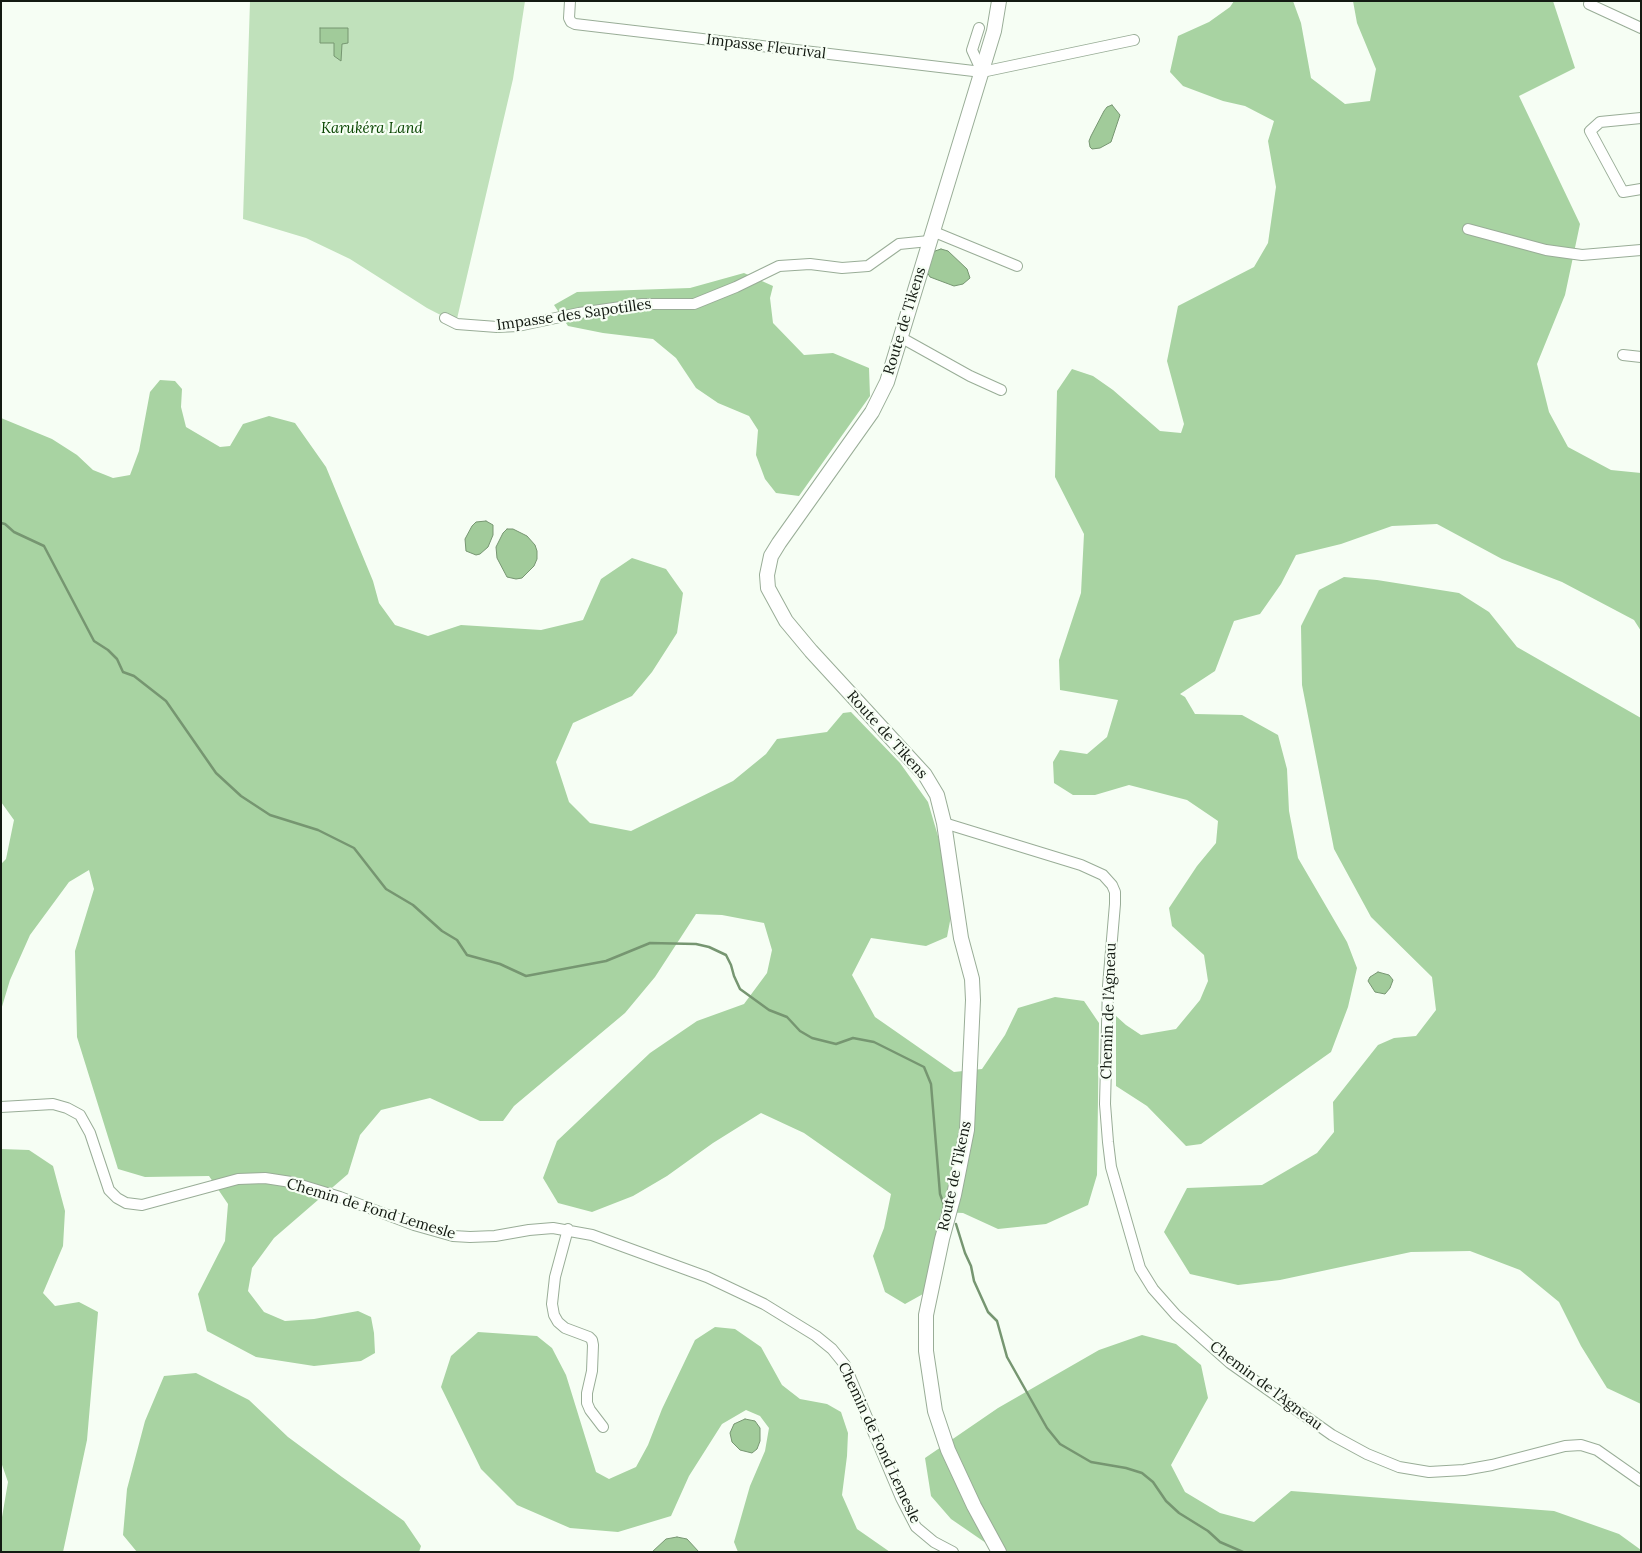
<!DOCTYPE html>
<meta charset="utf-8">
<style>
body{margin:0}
#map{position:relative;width:1642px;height:1553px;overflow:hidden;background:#f6fef4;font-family:Lora,serif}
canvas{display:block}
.frame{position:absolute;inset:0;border:2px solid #131a12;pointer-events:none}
</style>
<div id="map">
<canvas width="1642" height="1553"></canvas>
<div class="frame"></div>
</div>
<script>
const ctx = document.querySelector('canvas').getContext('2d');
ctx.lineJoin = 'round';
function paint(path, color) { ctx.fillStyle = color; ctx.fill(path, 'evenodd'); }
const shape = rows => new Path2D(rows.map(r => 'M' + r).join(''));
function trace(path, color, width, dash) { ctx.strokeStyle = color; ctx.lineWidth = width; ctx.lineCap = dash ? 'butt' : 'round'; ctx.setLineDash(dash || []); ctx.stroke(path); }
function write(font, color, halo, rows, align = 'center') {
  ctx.font = font + ' Lora,serif'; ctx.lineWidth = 4.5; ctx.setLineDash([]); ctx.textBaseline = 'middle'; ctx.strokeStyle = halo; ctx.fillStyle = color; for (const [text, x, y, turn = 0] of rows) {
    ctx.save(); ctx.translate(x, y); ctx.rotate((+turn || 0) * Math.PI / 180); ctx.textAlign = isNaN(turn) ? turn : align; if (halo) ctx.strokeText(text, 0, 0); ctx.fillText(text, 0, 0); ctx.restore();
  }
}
paint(shape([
 [250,1,525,1,513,79,456,323,427,308,350,259,306,238,243,219]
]), '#c0e1bb');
paint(shape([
 [1234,1,1293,1,1301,23,1311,78,1345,104,1370,101,1376,69,1357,23,1353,1,1553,1,1575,68,1519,96,1580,224,1565,295,1537,364,1549,412,1568,447,1611,470,1641,473,1641,631,1634,620,1562,582,1502,559,1437,524,1392,526,1341,544,1296,555,1281,584,1260,614,1234,621,1215,671,1180,694,1185,697,1195,714,1242,715,1278,735,1287,769,1289,811,1298,858,1347,942,1357,968,1348,1007,1331,1052,1201,1144,1186,1146,1147,1106,1116,1086,1116,1016,1126,1025,1141,1035,1176,1029,1200,1000,1208,981,1204,955,1172,926,1169,908,1197,866,1216,843,1218,821,1187,800,1129,785,1095,795,1073,795,1054,783,1053,762,1060,750,1087,754,1107,737,1118,700,1060,690,1059,660,1081,593,1084,534,1055,477,1057,391,1072,369,1093,376,1113,390,1160,431,1181,433,1184,424,1167,361,1178,306,1254,267,1268,243,1276,187,1268,141,1274,121,1245,106,1223,101,1183,86,1170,72,1178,36,1209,22,1230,7],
 [744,273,773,286,770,298,773,323,804,355,833,353,869,368,870,396,799,496,776,493,765,479,756,455,758,430,749,416,718,403,696,388,676,358,653,339,603,333,568,326,554,305,577,292,690,288],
 [160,380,175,381,182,389,181,407,186,427,220,447,230,446,243,424,269,416,295,423,326,467,373,581,379,603,395,625,428,636,461,625,541,630,583,620,601,579,632,558,666,569,683,593,677,633,652,672,632,696,573,723,556,762,569,802,590,823,631,831,733,781,766,754,777,739,827,732,843,713,851,712,900,763,928,802,940,843,951,916,947,937,926,946,871,938,852,975,875,1017,954,1072,982,1069,1005,1035,1018,1008,1055,997,1084,1001,1099,1023,1097,1175,1088,1205,1046,1224,998,1229,963,1213,941,1212,923,1294,905,1304,885,1292,873,1256,884,1228,891,1194,804,1133,761,1113,713,1143,667,1176,633,1196,592,1212,558,1203,543,1178,557,1141,650,1053,697,1021,744,1004,767,973,772,950,764,923,722,915,696,914,655,977,625,1013,514,1106,503,1121,480,1121,430,1098,381,1110,360,1135,348,1174,274,1238,252,1268,248,1291,264,1312,285,1321,314,1319,358,1311,371,1317,374,1333,375,1353,361,1361,314,1366,256,1357,207,1331,198,1294,225,1241,228,1204,209,1176,145,1177,118,1169,77,1037,75,951,94,889,89,870,69,882,30,935,10,980,1,1010,1,864,6,859,14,820,1,802,1,418,52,439,77,455,93,470,113,478,130,475,139,451,150,392],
 [1344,577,1377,580,1459,593,1489,612,1517,647,1641,718,1641,1404,1607,1388,1581,1346,1559,1302,1520,1270,1470,1251,1411,1252,1280,1280,1238,1285,1190,1274,1164,1232,1187,1188,1262,1185,1317,1153,1334,1132,1333,1102,1378,1045,1394,1038,1416,1036,1436,1010,1432,977,1371,917,1334,849,1302,685,1301,626,1319,590],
 [1,1149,29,1150,53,1166,65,1211,63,1246,43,1293,55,1306,79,1302,98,1312,87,1440,63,1552,1,1552,1,1523,8,1482,1,1462],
 [715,1327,735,1329,761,1347,782,1385,800,1399,827,1404,841,1412,848,1433,847,1456,842,1495,857,1529,890,1552,738,1552,734,1542,750,1486,765,1451,769,1428,760,1416,746,1410,722,1424,689,1476,671,1516,618,1532,570,1528,517,1505,481,1469,441,1387,451,1356,478,1332,537,1336,552,1348,566,1375,596,1472,609,1479,636,1467,648,1445,662,1409,695,1340],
 [1142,1335,1176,1344,1201,1365,1208,1398,1171,1465,1185,1492,1220,1513,1254,1522,1291,1491,1554,1511,1619,1534,1641,1550,1641,1552,999,1552,951,1519,931,1496,925,1458,998,1408,1099,1350],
 [196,1373,249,1400,288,1437,342,1477,404,1521,421,1546,419,1552,137,1552,123,1535,127,1489,145,1421,164,1376]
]), '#a8d3a2');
const water = shape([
 [320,28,348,28,348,43,342,44,341,61,334,56,334,43,320,43,320,28],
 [1112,105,1120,115,1111,142,1100,148,1092,149,1090,147,1089,141,1091,136,1104,111,1107,107,1112,105],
 [941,249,948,251,967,269,970,278,963,284,954,286,930,277,927,272,932,255,935,251,941,249],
 [486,521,493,525,493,535,488,547,480,554,476,555,466,551,465,539,472,526,476,522,486,521],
 [507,529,513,529,527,536,535,545,537,551,537,559,534,566,522,578,516,579,507,577,497,558,496,547,503,533,507,529],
 [1378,972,1389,975,1393,980,1390,988,1385,994,1375,992,1368,981,1370,977,1378,972],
 [745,1419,755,1421,760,1428,760,1441,757,1449,752,1453,740,1450,732,1442,730,1433,734,1424,745,1419],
 [677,1537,687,1539,699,1552,652,1552,666,1539,677,1537]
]);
paint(water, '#a1cb9a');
trace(water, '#769671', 1);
trace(shape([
 [1,523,5,524,14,532,44,546,94,641,108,650,117,659,123,672,134,676,166,701,216,773,241,796,270,815,318,830,354,848,386,889,413,905,442,931,457,940,467,955,500,964,526,976,606,961,650,943,696,944,709,947,726,955,731,965,734,976,740,989,769,1010,787,1017,800,1031,812,1038,836,1044,853,1038,874,1042,924,1067,931,1084,940,1194,944,1205],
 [956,1224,965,1253,971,1266,974,1281,988,1312,997,1321,1007,1357,1047,1428,1060,1444,1091,1462,1126,1468,1142,1473,1153,1482,1166,1501,1179,1513,1208,1531,1220,1542,1243,1552]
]), '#769671', 2.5);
const street = shape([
 [570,1,569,18,571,22,575,24,982,72,1134,40],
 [1589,4,1641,28],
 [979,28,972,50,982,72],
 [1641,118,1600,122,1590,131,1623,192,1641,189],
 [1468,229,1546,250,1582,255,1641,250],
 [932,231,1017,266],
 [445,318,457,324,497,327,518,326,579,313,642,304,694,304,736,287,779,266,810,264,842,268,868,266,899,244,929,241],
 [900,337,970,376,1001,390],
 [1623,355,1641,357],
 [944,823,1081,865,1103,875,1112,885,1115,892,1115,904,1108,986,1105,1104,1108,1142,1111,1167,1140,1268,1153,1289,1176,1315,1230,1363,1332,1435,1367,1454,1399,1467,1429,1472,1464,1470,1492,1465,1565,1446,1581,1445,1597,1450,1641,1481],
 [1,1107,53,1104,67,1108,80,1115,90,1133,109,1190,117,1198,126,1203,142,1205,238,1179,265,1178,291,1182,340,1197,414,1225,453,1236,470,1237,495,1236,529,1230,553,1228,592,1235,707,1277,764,1304,816,1336,832,1349,845,1365,901,1498,916,1527,934,1542,953,1552],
 [568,1229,555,1277,552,1304,554,1315,558,1322,565,1328,589,1337,592,1340,593,1345,592,1371,587,1393,587,1403,590,1410,603,1427]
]);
const secondary = shape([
 [999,1,994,31,887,382,872,412,779,543,771,556,767,575,768,588,786,621,811,651,925,775,937,795,944,823,961,938,972,979,973,1000,967,1130,954,1195,942,1239,926,1315,926,1351,935,1411,948,1450,974,1506,999,1552]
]);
trace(street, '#99ad97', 12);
trace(secondary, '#99ad97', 16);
trace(street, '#fff', 10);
trace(secondary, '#fff', 14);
write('15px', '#131a12', '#f6fef4', [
 ["Impasse Fleurival",766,47,7],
 ["Impasse des Sapotilles",574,315,-8],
 ["Route de Tikens",905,321,-73],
 ["Route de Tikens",887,735,48],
 ["Chemin de l’Agneau",1109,1011,-88],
 ["Route de Tikens",955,1176,-78],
 ["Chemin de Fond Lemesle",371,1209,17],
 ["Chemin de l’Agneau",1266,1386,37],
 ["Chemin de Fond Lemesle",879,1443,65]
]);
write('italic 15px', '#084501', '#f6fef4', [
 ["Karukéra Land",372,129]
]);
</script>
